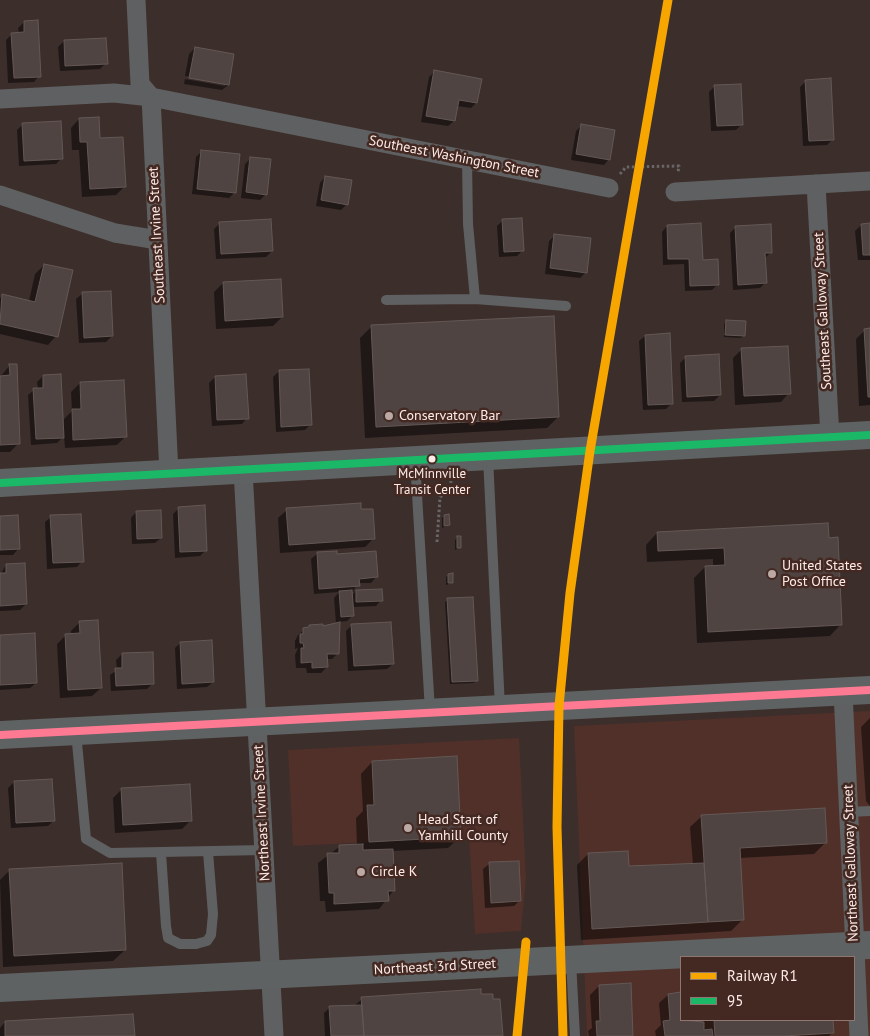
<!DOCTYPE html>
<style>
body{margin:0}
#map{position:relative;width:870px;height:1036px;overflow:hidden;background:#3c2e2b;font-family:"PT Sans",sans-serif}
canvas{display:block}
.legend{position:absolute;left:680px;top:956px;width:175px;height:65px;box-sizing:border-box;background:#442923;border:1px solid #8e7771;margin:0;padding:6px 9px;list-style:none;font-size:15px;color:#feebe7}
.legend li{display:flex;align-items:center;gap:10px;height:25px}
.legend b{width:25px;border:1px solid #8e7771}
</style>
<div id="map">
<canvas width="870" height="1036"></canvas>
<ul class="legend">
<li><b style="height:6px;background:#f7a600"></b>Railway R1</li>
<li><b style="height:6px;background:#1ab867"></b>95</li>
</ul>
</div>
<script>
const ctx = document.querySelector('canvas').getContext('2d');
ctx.lineJoin = 'round';
function paint(path, color) { ctx.fillStyle = color; ctx.fill(path, 'evenodd'); }
const shape = rows => new Path2D(rows.map(r => 'M' + r).join(''));
function trace(path, color, width, dash) { ctx.strokeStyle = color; ctx.lineWidth = width; ctx.lineCap = dash ? 'butt' : 'round'; ctx.setLineDash(dash || []); ctx.stroke(path); }
function write(font, color, halo, rows, align = 'center') {
  ctx.font = font + ' "PT Sans",sans-serif'; ctx.lineWidth = 5; ctx.setLineDash([]); ctx.textBaseline = 'middle'; ctx.strokeStyle = halo; ctx.fillStyle = color; for (const [text, x, y, turn = 0] of rows) {
    ctx.save(); ctx.translate(x, y); ctx.rotate((+turn || 0) * Math.PI / 180); ctx.textAlign = isNaN(turn) ? turn : align; if (halo) ctx.strokeText(text, 0, 0); ctx.fillText(text, 0, 0); ctx.restore();
  }
}
paint(shape([
 [870,711,870,1036,587,1036,574,726],
 [681,957,854,957,854,1020,681,1020],
 [519,738,526,878,521,931,475,934,469,837,293,846,288,750]
]), '#503029');
paint(shape([
 [24,22,39,76,34,82,8,83,6,40,12,34,19,33,18,28],
 [64,41,106,63,100,69,60,71,58,47],
 [195,48,228,85,222,90,184,84,185,79,225,86,225,83,185,76,189,54],
 [434,72,476,103,471,108,456,106,454,121,448,126,421,122,429,77],
 [806,81,833,139,827,145,803,146,800,87],
 [715,86,742,124,736,130,711,131,709,92],
 [79,119,99,139,125,186,116,195,82,197,79,150,72,150,71,128],
 [23,124,62,158,56,164,19,166,17,130],
 [582,125,609,159,604,165,571,160,576,131],
 [202,151,235,192,229,198,192,194,196,157],
 [251,158,266,194,260,200,241,198,245,164],
 [325,177,347,204,341,210,316,206,320,183],
 [503,220,522,251,517,256,499,257,497,226],
 [220,223,272,251,266,257,216,259,214,229],
 [861,225,870,225,870,260,858,260,855,231],
 [667,226,701,261,718,284,712,290,685,291,684,264,663,265,662,232],
 [736,227,771,252,765,258,765,283,760,288,733,290,730,233],
 [555,235,586,272,580,278,545,274,549,241],
 [44,265,56,336,48,345,0,334,0,298,3,295,29,301,35,274],
 [280,280,282,317,273,326,216,329,214,292,223,283],
 [82,294,112,336,106,342,79,343,76,299],
 [727,321,744,335,741,338,724,337,724,324],
 [372,326,558,417,547,428,365,438,360,338],
 [865,330,870,330,870,405,859,406,856,339],
 [645,336,672,403,666,409,643,410,639,341],
 [742,349,789,393,781,402,735,405,733,358],
 [686,357,720,395,714,401,682,402,680,363],
 [10,365,19,443,10,452,0,452,0,377],
 [279,371,310,425,305,430,276,432,273,377],
 [43,376,62,421,72,411,71,392,80,383,125,437,117,445,65,448,64,436,57,443,31,445,28,395,34,390,38,389,37,382],
 [215,377,247,418,242,424,212,426,209,383],
 [179,508,206,550,200,556,175,558,173,514],
 [287,510,360,511,374,538,365,547,280,553,278,518],
 [136,512,161,538,155,543,132,544,131,518],
 [444,516,448,525,442,528,442,518],
 [0,517,18,549,13,555,0,555],
 [51,517,82,561,77,567,47,569,45,522],
 [827,524,841,624,830,636,697,643,694,578,705,567,713,566,713,559,647,562,646,545,657,533],
 [457,538,460,547,455,550,455,540],
 [317,554,336,555,376,577,371,583,358,583,353,591,356,591,351,592,351,596,356,591,381,600,376,606,352,607,352,616,347,621,339,622,338,653,332,659,326,659,327,667,321,673,307,673,306,668,296,668,295,655,298,648,295,649,295,641,298,635,309,626,322,627,336,624,334,598,339,592,314,594,311,559],
 [6,565,26,604,20,610,0,611,0,575],
 [449,575,452,583,446,585,446,577],
 [448,600,476,680,474,683,450,684,445,602],
 [80,622,101,688,92,696,60,698,57,644,66,635,71,635,71,631],
 [352,625,393,664,387,669,348,671,346,631],
 [0,636,36,683,30,688,0,690],
 [180,643,213,682,207,687,177,689,175,648],
 [122,654,153,683,147,689,111,691,110,675,117,670,116,660],
 [870,718,870,806,866,801,861,727],
 [372,762,460,837,448,848,392,851,394,890,379,909,326,912,325,901,320,901,318,863,339,847,357,846,356,818,363,811,361,774],
 [14,782,54,820,48,826,11,828,8,788],
 [122,789,191,820,182,829,115,833,113,798],
 [702,816,826,842,814,854,739,858,743,919,731,931,581,940,577,865,588,854,628,868,693,865,690,827],
 [489,864,520,900,514,906,485,908,483,869],
 [10,870,125,950,113,961,3,967,0,880],
 [599,986,632,1036,589,1036,588,1031,592,1028,590,995],
 [681,993,681,1020,696,1020,695,1024,703,1023,703,1020,832,1020,833,1032,829,1036,656,1036,655,1031,661,1025,659,1003,668,995],
 [480,996,501,1036,325,1036,324,1013,330,1007,354,1006,362,999],
 [5,1022,133,1036,0,1036,0,1028]
]), '#0007');
const building = shape([
 [38,20,41,77,14,78,11,33,24,32,24,21,38,20],
 [106,38,108,64,65,66,64,40,106,38],
 [195,47,234,54,229,85,189,78,195,47],
 [434,70,482,79,477,103,459,100,455,121,426,116,434,70],
 [831,78,834,140,809,141,805,80,831,78],
 [741,84,743,125,717,126,714,85,741,84],
 [99,117,100,138,123,137,126,187,90,189,87,142,80,142,79,118,99,117],
 [61,121,63,159,24,161,22,123,61,121],
 [581,124,615,130,610,160,576,154,581,124],
 [201,150,240,154,236,193,197,189,201,150],
 [250,157,271,159,267,195,246,192,250,157],
 [325,176,352,180,348,205,321,200,325,176],
 [522,218,524,251,504,252,502,219,522,218],
 [271,219,273,251,221,254,219,222,271,219],
 [701,223,703,260,718,259,719,285,690,286,689,259,668,259,667,225,701,223],
 [870,223,870,255,863,255,861,224,870,223],
 [771,224,772,253,765,253,767,283,738,285,735,226,771,224],
 [554,234,591,238,587,273,550,268,554,234],
 [44,264,73,270,58,337,0,324,2,294,35,302,44,264],
 [281,279,283,317,225,321,223,282,281,279],
 [111,291,113,336,84,338,82,292,111,291],
 [554,316,559,417,376,427,371,325,554,316],
 [726,320,746,321,745,336,725,335,726,320],
 [870,328,870,397,868,397,864,329,870,328],
 [670,333,673,404,648,405,645,335,670,333],
 [788,346,791,394,744,396,741,348,788,346],
 [719,354,721,395,687,397,685,356,719,354],
 [9,364,17,364,20,444,0,445,0,376,10,375,9,364],
 [309,369,312,425,281,427,279,370,309,369],
 [61,374,64,438,36,439,33,388,43,388,43,375,61,374],
 [246,374,249,419,217,420,215,376,246,374],
 [124,380,127,437,73,440,72,409,81,409,80,382,124,380],
 [361,503,361,509,373,509,375,539,289,545,286,508,361,503],
 [205,505,207,551,180,552,178,507,205,505],
 [161,510,162,538,137,539,136,511,161,510],
 [81,514,84,562,53,563,50,515,81,514],
 [449,514,450,525,444,526,444,515,449,514],
 [18,515,20,549,0,550,0,516,18,515],
 [828,523,829,538,838,537,842,625,708,632,705,566,725,565,724,548,658,551,657,532,828,523],
 [457,536,461,536,461,548,457,548,457,536],
 [337,551,337,554,376,551,378,577,359,579,360,586,319,589,317,552,337,551],
 [25,563,27,604,0,606,0,573,6,573,6,564,25,563],
 [453,573,453,583,448,583,448,574,453,573],
 [382,589,383,601,356,602,356,590,382,589],
 [352,590,354,616,341,617,339,591,352,590],
 [473,597,478,681,452,682,447,598,473,597],
 [98,620,102,688,68,690,65,634,80,633,79,621,98,620],
 [340,622,339,654,327,654,328,667,312,668,312,662,301,663,301,648,304,648,303,643,300,643,300,634,303,634,303,628,309,627,309,625,323,624,323,626,340,622],
 [391,622,394,664,354,666,351,624,391,622],
 [35,633,37,683,0,685,0,635,35,633],
 [212,640,214,682,182,684,180,642,212,640],
 [153,652,154,684,116,686,115,668,122,668,122,653,153,652],
 [457,756,461,837,369,842,367,805,374,805,372,761,457,756],
 [52,779,55,821,16,823,14,781,52,779],
 [190,784,192,821,123,825,121,788,190,784],
 [825,808,827,843,740,848,744,920,708,922,701,815,825,808],
 [363,844,363,850,393,849,395,891,388,891,389,901,334,904,334,893,329,893,327,853,339,853,339,845,363,844],
 [628,851,629,866,704,863,708,922,592,929,588,853,628,851],
 [519,861,521,901,491,903,489,862,519,861],
 [122,863,126,950,14,956,9,869,122,863],
 [631,983,633,1036,597,1036,596,1021,600,1021,599,985,631,983],
 [481,989,481,994,493,994,493,999,500,999,503,1036,364,1036,361,997,481,989],
 [681,992,681,1020,704,1022,704,1030,712,1029,713,1036,665,1036,663,1021,670,1020,668,994,681,992],
 [362,1005,364,1036,331,1036,329,1006,362,1005],
 [133,1014,135,1036,5,1036,5,1021,133,1014],
 [714,1020,833,1020,834,1033,784,1036,715,1036,714,1020]
]);
paint(building, '#504442');
trace(building, '#645855', 1);
trace(shape([
 [620,174,626,167,679,166,678,172],
 [437,542,440,497,450,491,451,481]
]), '#686666', 3, [2.5, 2.5]);
trace(shape([
 [467,159,468,224,475,299],
 [386,300,475,299,566,306],
 [488,457,500,708],
 [415,461,430,711],
 [76,732,86,839,110,853,264,850],
 [848,812,870,811],
 [161,853,166,926,168,938,180,944,196,944,207,941,211,935,213,914,208,852],
 [571,961,575,1036]
]), '#5f6061', 10);
trace(shape([
 [136,0,140,84,151,97,169,474],
 [0,99,114,93,151,97,609,188],
 [816,184,830,437],
 [675,192,870,181],
 [0,195,115,233,158,240],
 [243,470,274,1036],
 [843,691,859,1036]
]), '#5f6061', 19);
trace(shape([
 [0,483,870,435],
 [0,735,870,690],
 [0,988,870,945]
]), '#5f6263', 28);
trace(shape([
 [0,483,870,435]
]), '#1ab867', 8);
trace(shape([
 [0,735,870,690]
]), '#fe7a93', 8);
trace(shape([
 [517,1036,526,942],
 [563,1036,557,827,559,706,570,593,590,451,668,0]
]), '#f7a600', 9);
for (const [x, y, r, color] of [
 [389,416,5,"#baa9a5"],
 [432,459,4.5,"#feebe7"],
 [772,574,5,"#baa9a5"],
 [408,828,5,"#baa9a5"],
 [361,872,5,"#baa9a5"]
]) { const dot = new Path2D(); dot.arc(x, y, r, 0, 2 * Math.PI); ctx.fillStyle = color; ctx.fill(dot); trace(dot, '#442923', 2); }
write('13px', '#feebe7', '#442923', [
 ["McMinnville",432,474],
 ["Transit Center",432,490]
]);
write('14px', '#feebe7', '#442923', [
 ["Southeast Washington Street",454,157,11],
 ["Southeast Irvine Street",157,235,-93],
 ["Southeast Galloway Street",823,311,-93],
 ["Northeast Irvine Street",262,813,-93],
 ["Northeast Galloway Street",851,863,-92],
 ["Northeast 3rd Street",435,967,-3]
]);
write('14px', '#feebe7', '#442923', [
 ["Conservatory Bar",399,416],
 ["United States",782,566],
 ["Post Office",782,582],
 ["Head Start of",418,820],
 ["Yamhill County",418,836],
 ["Circle K",371,872]
], 'left');
</script>
